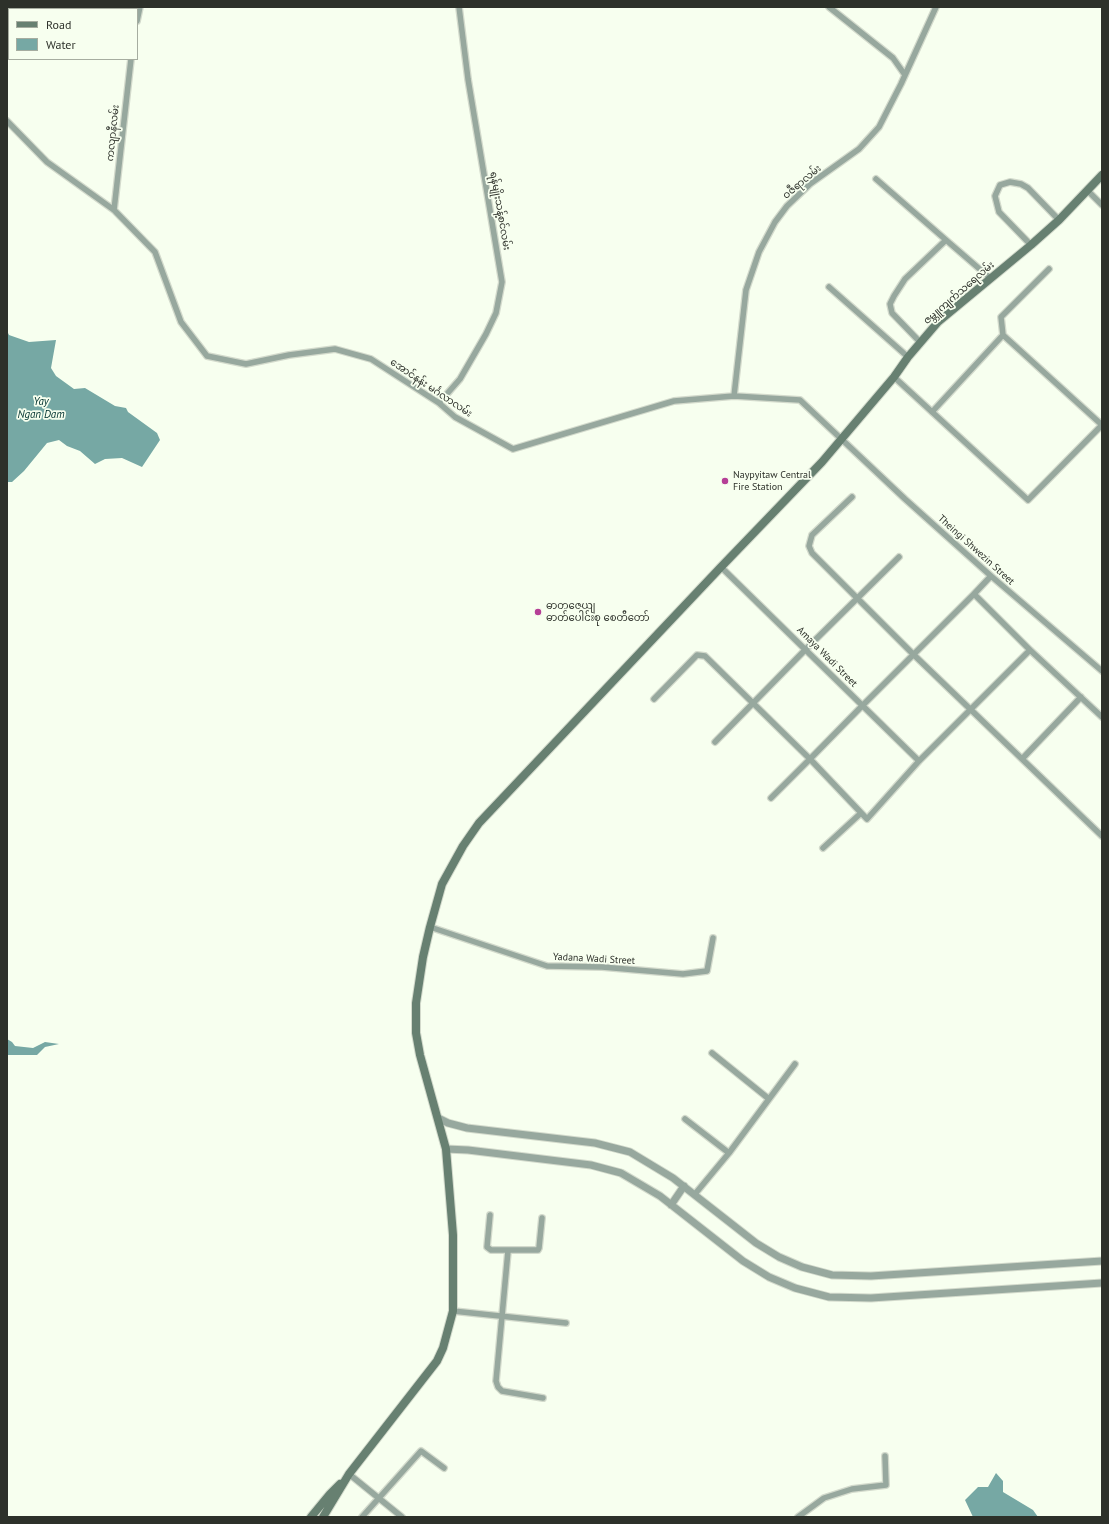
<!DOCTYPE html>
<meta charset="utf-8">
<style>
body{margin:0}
#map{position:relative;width:1109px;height:1524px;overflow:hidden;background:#f7ffef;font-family:"PT Sans",sans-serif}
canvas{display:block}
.frame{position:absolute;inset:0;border:8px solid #2d312a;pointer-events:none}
.legend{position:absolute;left:8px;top:8px;width:130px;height:52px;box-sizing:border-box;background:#f7ffef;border:1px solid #a6ada0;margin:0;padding:5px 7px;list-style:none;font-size:12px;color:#2d312a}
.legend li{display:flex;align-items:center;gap:8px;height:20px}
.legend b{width:20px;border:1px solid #a6ada0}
</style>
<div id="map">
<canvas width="1109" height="1524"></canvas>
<div class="frame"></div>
<ul class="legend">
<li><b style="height:5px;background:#678071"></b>Road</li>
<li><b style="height:11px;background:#76a8a4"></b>Water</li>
</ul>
</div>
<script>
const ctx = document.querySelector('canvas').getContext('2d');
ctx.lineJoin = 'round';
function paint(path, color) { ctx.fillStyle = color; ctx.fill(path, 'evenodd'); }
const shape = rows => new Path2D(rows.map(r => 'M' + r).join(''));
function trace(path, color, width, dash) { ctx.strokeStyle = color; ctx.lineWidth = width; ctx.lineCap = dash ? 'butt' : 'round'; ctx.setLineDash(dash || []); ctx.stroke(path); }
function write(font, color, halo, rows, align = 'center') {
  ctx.font = font + ' "PT Sans","Noto Sans Myanmar",sans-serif'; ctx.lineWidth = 3.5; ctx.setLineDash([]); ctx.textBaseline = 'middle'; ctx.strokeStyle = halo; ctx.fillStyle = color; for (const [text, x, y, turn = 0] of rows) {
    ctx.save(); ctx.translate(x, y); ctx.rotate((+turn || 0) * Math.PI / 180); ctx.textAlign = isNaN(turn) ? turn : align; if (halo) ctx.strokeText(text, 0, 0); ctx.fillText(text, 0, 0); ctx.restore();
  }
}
paint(shape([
 [7,331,9,335,29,342,56,340,51,368,56,376,74,389,85,388,115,406,126,408,128,412,157,433,160,440,142,467,122,458,105,459,95,464,80,451,67,446,59,440,47,443,24,471,12,482,7,482],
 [7,1039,12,1042,15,1046,33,1048,45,1042,59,1044,45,1047,37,1055,7,1055],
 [996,1473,1003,1481,1003,1492,1033,1510,1038,1517,973,1517,965,1500,978,1487,988,1487]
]), '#76a8a4');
const minor = shape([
 [829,7,893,58,905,75],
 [137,21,140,7],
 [7,121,47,162,114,210,155,252,181,322,207,356,246,364,289,355,335,349,371,359,439,403,455,417,513,449,674,401,734,396,800,400,905,499,991,576,1102,671],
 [876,179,946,240,905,279,894,296,890,304,892,313,920,342],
 [1088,191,1102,205],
 [114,210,131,59],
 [946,240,990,278],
 [1031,245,999,212,995,196,1000,185,1010,182,1021,184,1028,188,1059,220],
 [829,287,908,357],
 [1003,335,1102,425],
 [894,377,1028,500,1102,425],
 [734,396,746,290,759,252,775,222,787,206,810,184,859,149,879,127,901,84,936,7],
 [439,403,460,379,486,334,496,313,502,282,468,79,459,7],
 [932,412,1003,335,1001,317,1049,269],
 [852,497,812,535,809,546,812,553,914,655,1102,836],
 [721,567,919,761],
 [974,594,991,576],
 [1030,650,1102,717],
 [654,699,697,655,705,656,810,759,867,819,919,761,1030,650,974,594,862,706,810,759,771,798],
 [715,742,806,649,899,557],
 [1022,759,1081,697],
 [823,848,861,813],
 [430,927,547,966,602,967,683,974,707,971,713,938],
 [712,1053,769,1099],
 [685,1119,729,1153],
 [695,1194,729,1153,795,1064],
 [490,1215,487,1247,491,1250,538,1250,539,1248,542,1218],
 [508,1251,496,1381,498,1387,502,1391,543,1398],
 [453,1311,566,1323],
 [349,1474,402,1517],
 [362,1517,421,1451,444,1468],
 [798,1517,824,1498,852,1489,886,1485,885,1456]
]);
const tertiary = shape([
 [438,1118,448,1123,467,1128,595,1143,630,1152,673,1178,756,1243,779,1257,802,1267,832,1275,871,1276,1102,1261],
 [446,1149,468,1150,591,1165,621,1173,660,1196,743,1261,769,1277,795,1288,829,1297,871,1298,1102,1283],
 [671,1205,684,1186]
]);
const secondary = shape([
 [311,1517,330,1494,340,1484],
 [323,1517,349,1474,437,1361,443,1348,453,1311,453,1235,446,1149,420,1055,416,1033,416,1003,423,957,430,927,442,884,463,846,479,823,721,567,822,462,894,377,908,357,938,322,1031,245,1059,220,1102,175]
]);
trace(minor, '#d3dacc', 8);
trace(tertiary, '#d3dacc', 9);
trace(secondary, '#d3dacc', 10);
trace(minor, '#97a89e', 5.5);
trace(tertiary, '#97a89e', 7);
trace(secondary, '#678071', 8);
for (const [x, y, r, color] of [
 [725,481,4,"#b53f96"],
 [538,612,4,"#b53f96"]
]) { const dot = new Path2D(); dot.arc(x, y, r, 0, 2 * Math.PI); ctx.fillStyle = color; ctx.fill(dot); trace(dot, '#f7ffef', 1.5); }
write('10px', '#2d312a', '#f7ffef', [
 ["ကလျာနီလမ်း",113,133,-84],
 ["ဝဇီရာလမ်း",802,182,-40],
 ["ရန်မျိုးသန့်စင်လမ်း",500,211,80],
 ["ဇမ္ဘူကျက်သရေလမ်း",959,293,-41],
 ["အောင်နန်း မင်္ဂလာလမ်း",431,388,34],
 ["Theingi Shwezin Street",976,550,42],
 ["Amaya Wadi Street",827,657,45],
 ["Yadana Wadi Street",594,959,3]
]);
write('10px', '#2d312a', '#f7ffef', [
 ["Naypyitaw Central",733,475],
 ["Fire Station",733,487],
 ["ဓာတုဇေယျ",546,606],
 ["ဓာတ်ပေါင်းစု စေတီတော်",546,618]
], 'left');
write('italic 11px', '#00322f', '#f7ffef', [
 ["Yay",41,402],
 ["Ngan Dam",41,415]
]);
</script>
